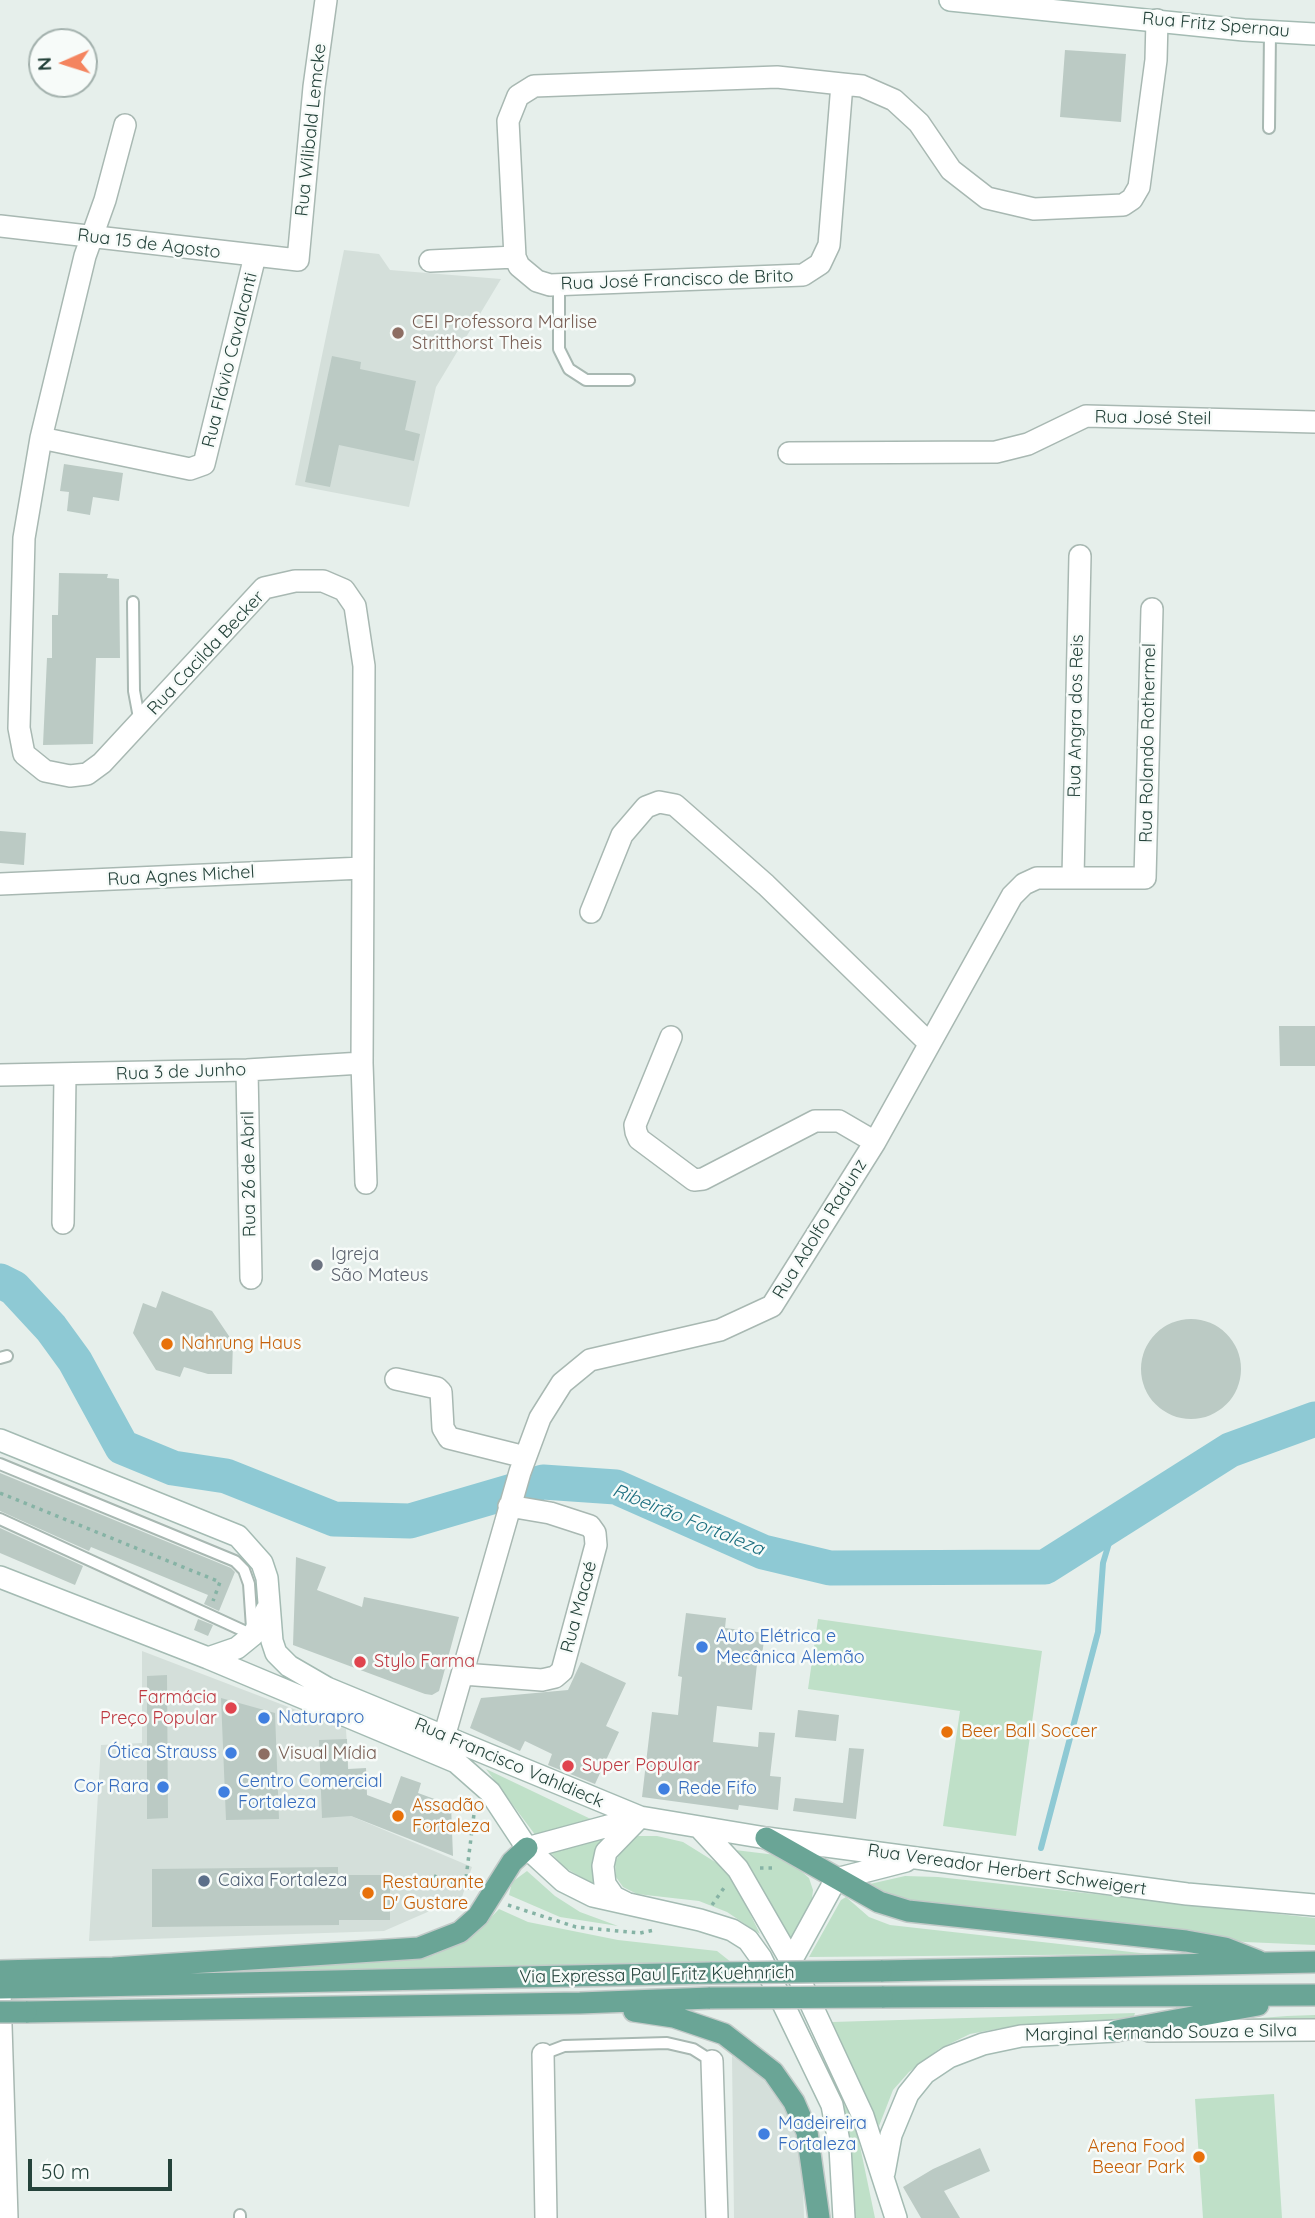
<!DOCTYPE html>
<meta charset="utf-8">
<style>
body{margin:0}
#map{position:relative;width:1315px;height:2218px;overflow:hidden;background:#e6efeb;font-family:Quicksand,sans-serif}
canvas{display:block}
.north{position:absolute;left:28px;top:28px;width:70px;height:70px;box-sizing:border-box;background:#f7fbf9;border:2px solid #a3b1ad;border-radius:50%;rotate:267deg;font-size:19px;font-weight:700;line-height:28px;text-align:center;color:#24423a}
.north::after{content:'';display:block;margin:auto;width:24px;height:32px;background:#f4845f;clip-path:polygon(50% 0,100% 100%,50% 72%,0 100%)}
.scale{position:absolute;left:28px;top:2159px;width:144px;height:32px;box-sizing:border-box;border:4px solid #24423a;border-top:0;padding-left:9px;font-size:21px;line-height:24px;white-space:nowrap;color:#24423a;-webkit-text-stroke:5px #f7fbf9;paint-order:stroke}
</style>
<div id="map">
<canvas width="1315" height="2218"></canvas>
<div class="north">N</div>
<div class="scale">50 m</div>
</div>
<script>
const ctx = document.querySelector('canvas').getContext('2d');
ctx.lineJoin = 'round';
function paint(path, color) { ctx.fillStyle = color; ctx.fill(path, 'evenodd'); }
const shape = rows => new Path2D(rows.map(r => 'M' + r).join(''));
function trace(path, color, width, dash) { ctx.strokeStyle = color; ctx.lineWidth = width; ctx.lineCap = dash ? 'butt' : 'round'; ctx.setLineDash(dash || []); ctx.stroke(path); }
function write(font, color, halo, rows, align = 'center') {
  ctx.font = font + ' Quicksand,sans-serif'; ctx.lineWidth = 5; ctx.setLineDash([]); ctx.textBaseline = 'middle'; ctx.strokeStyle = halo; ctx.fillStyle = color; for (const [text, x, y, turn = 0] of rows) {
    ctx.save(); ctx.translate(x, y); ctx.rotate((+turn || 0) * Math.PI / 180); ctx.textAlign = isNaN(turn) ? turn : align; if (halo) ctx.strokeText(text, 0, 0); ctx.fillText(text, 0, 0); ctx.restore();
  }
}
paint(shape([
 [344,250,379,254,390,270,501,279,436,387,409,507,295,485],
 [142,1651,346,1729,351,1816,472,1867,462,1897,384,1931,89,1941,101,1745,142,1743],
 [732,2056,760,2075,788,2114,802,2155,804,2218,734,2218]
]), '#d4dfda');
paint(shape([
 [818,1619,1042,1651,1016,1836,943,1826,960,1711,808,1689],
 [486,1769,597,1822,539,1840],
 [638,1836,657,1836,683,1842,720,1865,735,1883,760,1934,727,1912,699,1901,637,1894,623,1887,616,1877,615,1862,627,1841],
 [607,1837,596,1854,594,1885,564,1867,551,1853],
 [735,1850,776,1855,792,1863,809,1878,813,1890,811,1906,803,1924,788,1941],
 [527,1871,555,1896,580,1912,618,1926,560,1917,509,1895,512,1882],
 [905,1876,938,1877,1315,1918,1315,1945,1245,1942,918,1905,861,1886],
 [846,1897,869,1917,890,1925,1149,1954,809,1957,841,1900],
 [499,1909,528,1922,618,1940,717,1951,736,1966,209,1975,213,1970,434,1955,475,1934],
 [1135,2013,1133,2019,1002,2028,970,2034,939,2049,909,2072,893,2090,879,2126,832,2022],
 [1315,2015,1315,2023,1234,2020,1287,2016],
 [838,2092,856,2127,875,2218,852,2218,847,2131],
 [1274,2094,1282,2218,1203,2218,1195,2099]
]), '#bfe0c8');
trace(shape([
 [1041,1848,1098,1632,1103,1563,1116,1520]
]), '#8ec9d4', 6);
trace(shape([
 [0,1281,14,1288,51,1328,75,1361,122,1447,173,1468,226,1476,334,1519,410,1521,543,1482,616,1487,763,1552,830,1568,1045,1567,1230,1450,1315,1419]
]), '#8ec9d4', 35);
paint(shape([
 [1065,50,1126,54,1121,122,1060,117],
 [332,356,361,362,360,369,416,381,405,430,420,434,414,461,339,445,330,487,305,482],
 [64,464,123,473,119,501,93,497,90,515,67,511,69,492,60,491],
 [59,573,108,574,107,578,119,579,120,658,96,658,93,744,43,745,47,658,52,658,52,615,58,615],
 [0,831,26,833,24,865,0,863],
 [1279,1026,1315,1026,1315,1066,1280,1066],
 [162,1291,212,1311,233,1342,232,1374,208,1374,184,1367,180,1377,156,1370,133,1333,143,1303,156,1308],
 '1141 1369a50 50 0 1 1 100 0a50 50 0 1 1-100 0Z',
 [0,1473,231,1568,235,1572,219,1611,204,1604,208,1595,91,1547,89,1551,0,1511],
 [0,1528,83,1566,75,1585,0,1553],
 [296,1557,326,1567,317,1590,362,1607,364,1597,459,1617,439,1691,432,1695,425,1694,293,1645],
 [686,1613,726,1618,725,1628,765,1633,762,1655,758,1655,752,1710,717,1706,713,1742,758,1747,759,1732,775,1733,770,1776,781,1777,778,1810,739,1805,738,1810,642,1797,652,1712,678,1715,682,1677,678,1676],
 [198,1619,213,1625,208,1636,194,1630],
 [581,1662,626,1683,606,1726,619,1732,595,1784,548,1765,552,1754,525,1741,520,1751,470,1728,481,1698,568,1690],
 [167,1675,168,1818,147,1819,147,1676],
 [221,1698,275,1713,279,1819,226,1820],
 [798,1710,839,1715,836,1741,795,1737],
 [347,1739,348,1769,366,1768,367,1795,391,1804,401,1776,421,1783,418,1793,451,1805,453,1856,351,1816,322,1818,319,1740],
 [849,1748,864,1749,856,1819,793,1811,795,1798,843,1803],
 [338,1867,338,1875,390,1875,390,1920,339,1920,339,1925,152,1927,152,1869],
 [980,2148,990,2171,944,2191,960,2218,921,2218,903,2187,933,2169]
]), '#bbcac4');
const service = shape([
 [1269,128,1270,32],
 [559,285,559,349,569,369,586,380,629,380],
 [133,602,134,691,140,723],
 [0,1358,7,1356],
 [0,1464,235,1561,244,1570,249,1584,252,1628],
 [0,1519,255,1636],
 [543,2054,564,2046,667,2043,693,2049,712,2061],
 [240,2215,240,2218]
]);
const minor = shape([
 [842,84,829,245,820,264,803,275,550,285,537,281,519,266,515,257,508,121,518,96,534,86,777,77,842,84,862,86,894,100,919,123,951,170,987,198,1034,209,1123,205,1132,199,1139,187,1156,60,1157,20],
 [125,125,105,200,85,256,41,438,24,538,19,728,24,754,45,771,70,776,87,774,102,763,264,588,295,581,323,581,344,590,355,606,364,666,362,1063,366,1183],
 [0,226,298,260,314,87,326,0],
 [430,261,515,257],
 [41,438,190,469,204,464,255,256],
 [789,453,996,452,1028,444,1086,416,1315,422],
 [1073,877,1080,556],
 [0,884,363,868],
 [591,912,622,835,646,807,659,802,675,805,766,885,929,1043],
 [671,1037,635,1125,636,1132,639,1139,694,1180,703,1179,815,1121,839,1121,875,1142],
 [247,1070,251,1278],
 [0,1075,247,1070,362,1063],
 [63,1223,65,1076],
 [396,1379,437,1388,441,1392,443,1428,449,1438,525,1457],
 [463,1674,542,1680,555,1677,562,1671,596,1545,595,1533,590,1526,550,1513,509,1506],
 [444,1737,520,1472,540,1418,562,1383,590,1360,720,1330,772,1306,875,1142,1012,896,1024,884,1037,878,1145,878,1152,609],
 [0,1993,7,2218],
 [543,2054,546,2218],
 [712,2061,717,2218]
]);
const tertiary = shape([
 [1149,2031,1315,2030]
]);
const secondary = shape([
 [950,0,1244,30,1315,34],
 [0,1440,238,1536,262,1563,267,1578,272,1641,276,1653,289,1666,327,1688,640,1817,766,1838,1187,1894,1315,1905],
 [0,1577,208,1658,456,1762,490,1792,527,1848,563,1881,593,1896,700,1920,732,1930,748,1940,761,1958,832,2105,840,2147,844,2218],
 [208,1658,237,1648,253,1635,267,1609],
 [700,1828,738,1869,791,1961,863,2116,896,2218],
 [527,1848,634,1819],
 [626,1903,614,1897,605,1884,603,1866,606,1852,640,1817],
 [791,1961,836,1879,906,1861],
 [884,2173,891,2135,908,2094,925,2073,949,2057,983,2044,1021,2036,1116,2031]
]);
const primary = shape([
 [766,1838,879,1902,908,1911,1186,1941,1225,1948,1258,1961],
 [0,1971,113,1968,419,1948,460,1932,478,1916,512,1862,527,1848],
 [881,1971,1315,1962],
 [0,1988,712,1973],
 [882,1997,1315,1995],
 [634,2011,674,2017,724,2034,773,2072,794,2102,807,2132,819,2218],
 [26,2012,580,2003,710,1998],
 [1116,2031,1258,2005]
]);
trace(service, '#a8b8b2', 14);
trace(minor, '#a8b8b2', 24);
trace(tertiary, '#a8b8b2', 24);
trace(secondary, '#a4bbb3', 24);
trace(primary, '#c2cac8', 24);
trace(shape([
 [0,1493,220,1582,213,1601],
 [760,1868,777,1868],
 [434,1876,472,1889],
 [465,1886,475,1806],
 [508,1905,576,1927,640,1933,654,1930],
 [712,1905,726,1885]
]), '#86b3a5', 3.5, [3.5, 5]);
trace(service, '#fff', 10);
trace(minor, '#fff', 21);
trace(tertiary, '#fff', 21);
trace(secondary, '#fff', 21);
trace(primary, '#6aa596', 21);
const primaryBridge = shape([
 [712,1973,881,1971],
 [710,1998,882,1997],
 [0,2012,26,2012]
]);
trace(primaryBridge, '#c2cac8', 24, []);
trace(primaryBridge, '#6aa596', 21);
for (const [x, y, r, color] of [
 [398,333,7,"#8d6e63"],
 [317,1265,7,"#6b7280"],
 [167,1344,7,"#e8710a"],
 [702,1647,7,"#3f7fe0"],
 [360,1662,7,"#e0444e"],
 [231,1708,7,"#e0444e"],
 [264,1718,7,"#3f7fe0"],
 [947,1732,7,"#e8710a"],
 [231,1753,7,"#3f7fe0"],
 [264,1754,7,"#8d6e63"],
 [568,1766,7,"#e0444e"],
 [163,1787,7,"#3f7fe0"],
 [664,1789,7,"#3f7fe0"],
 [224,1792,7,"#3f7fe0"],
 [398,1816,7,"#e8710a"],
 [204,1881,7,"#5c6f8a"],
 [368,1893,7,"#e8710a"],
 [764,2134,7,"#3f7fe0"],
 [1199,2157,7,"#e8710a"]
]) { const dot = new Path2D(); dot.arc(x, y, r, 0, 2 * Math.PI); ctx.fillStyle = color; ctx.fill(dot); trace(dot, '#f7fbf9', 2.5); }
write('18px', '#24423a', '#f7fbf9', [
 ["Rua Fritz Spernau",1216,25,5],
 ["Rua Wilibald Lemcke",311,130,-84],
 ["Rua 15 de Agosto",149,244,7],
 ["Rua José Francisco de Brito",677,280,-2],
 ["Rua Flávio Cavalcanti",230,360,-76],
 ["Rua José Steil",1153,418,1],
 ["Rua Cacilda Becker",206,653,-47],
 ["Rua Angra dos Reis",1076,716,-89],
 ["Rua Rolando Rothermel",1148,743,-89],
 ["Rua Agnes Michel",181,876,-3],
 ["Rua 3 de Junho",181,1072,-2],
 ["Rua 26 de Abril",249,1174,-91],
 ["Rua Adolfo Radunz",820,1229,-58],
 ["Rua Macaé",579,1607,-75],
 ["Rua Francisco Vahldieck",509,1763,23],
 ["Rua Vereador Herbert Schweigert",1007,1870,8],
 ["Via Expressa Paul Fritz Kuehnrich",657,1975,-1],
 ["Marginal Fernando Souza e Silva",1161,2033,-1]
]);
write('18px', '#785e54', '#f7fbf9', [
 ["CEI Professora Marlise",412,323],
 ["Stritthorst Theis",412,344],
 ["Visual Mídia",278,1754]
], 'left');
write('18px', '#5b616d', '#f7fbf9', [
 ["Igreja",331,1255],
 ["São Mateus",331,1276]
], 'left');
write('18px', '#c56008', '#f7fbf9', [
 ["Nahrung Haus",181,1344],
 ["Beer Ball Soccer",961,1732],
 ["Assadão",412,1806],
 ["Fortaleza",412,1827],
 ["Restaurante",382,1883],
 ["D' Gustare",382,1904],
 ["Arena Food",1185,2147,"right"],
 ["Beear Park",1185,2168,"right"]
], 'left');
write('18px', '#366cbe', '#f7fbf9', [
 ["Auto Elétrica e",716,1637],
 ["Mecânica Alemão",716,1658],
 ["Naturapro",278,1718],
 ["Ótica Strauss",217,1753,"right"],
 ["Centro Comercial",238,1782],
 ["Fortaleza",238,1803],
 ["Cor Rara",149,1787,"right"],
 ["Rede Fifo",678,1789],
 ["Madeireira",778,2124],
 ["Fortaleza",778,2145]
], 'left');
write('18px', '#be3a42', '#f7fbf9', [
 ["Stylo Farma",374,1662],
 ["Farmácia",217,1698,"right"],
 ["Preço Popular",217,1719,"right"],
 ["Super Popular",582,1766]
], 'left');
write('18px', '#4e5e75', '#f7fbf9', [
 ["Caixa Fortaleza",218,1881]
], 'left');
write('italic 19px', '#1c6f80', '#f7fbf9', [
 ["Ribeirão Fortaleza",688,1520,22]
]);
</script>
